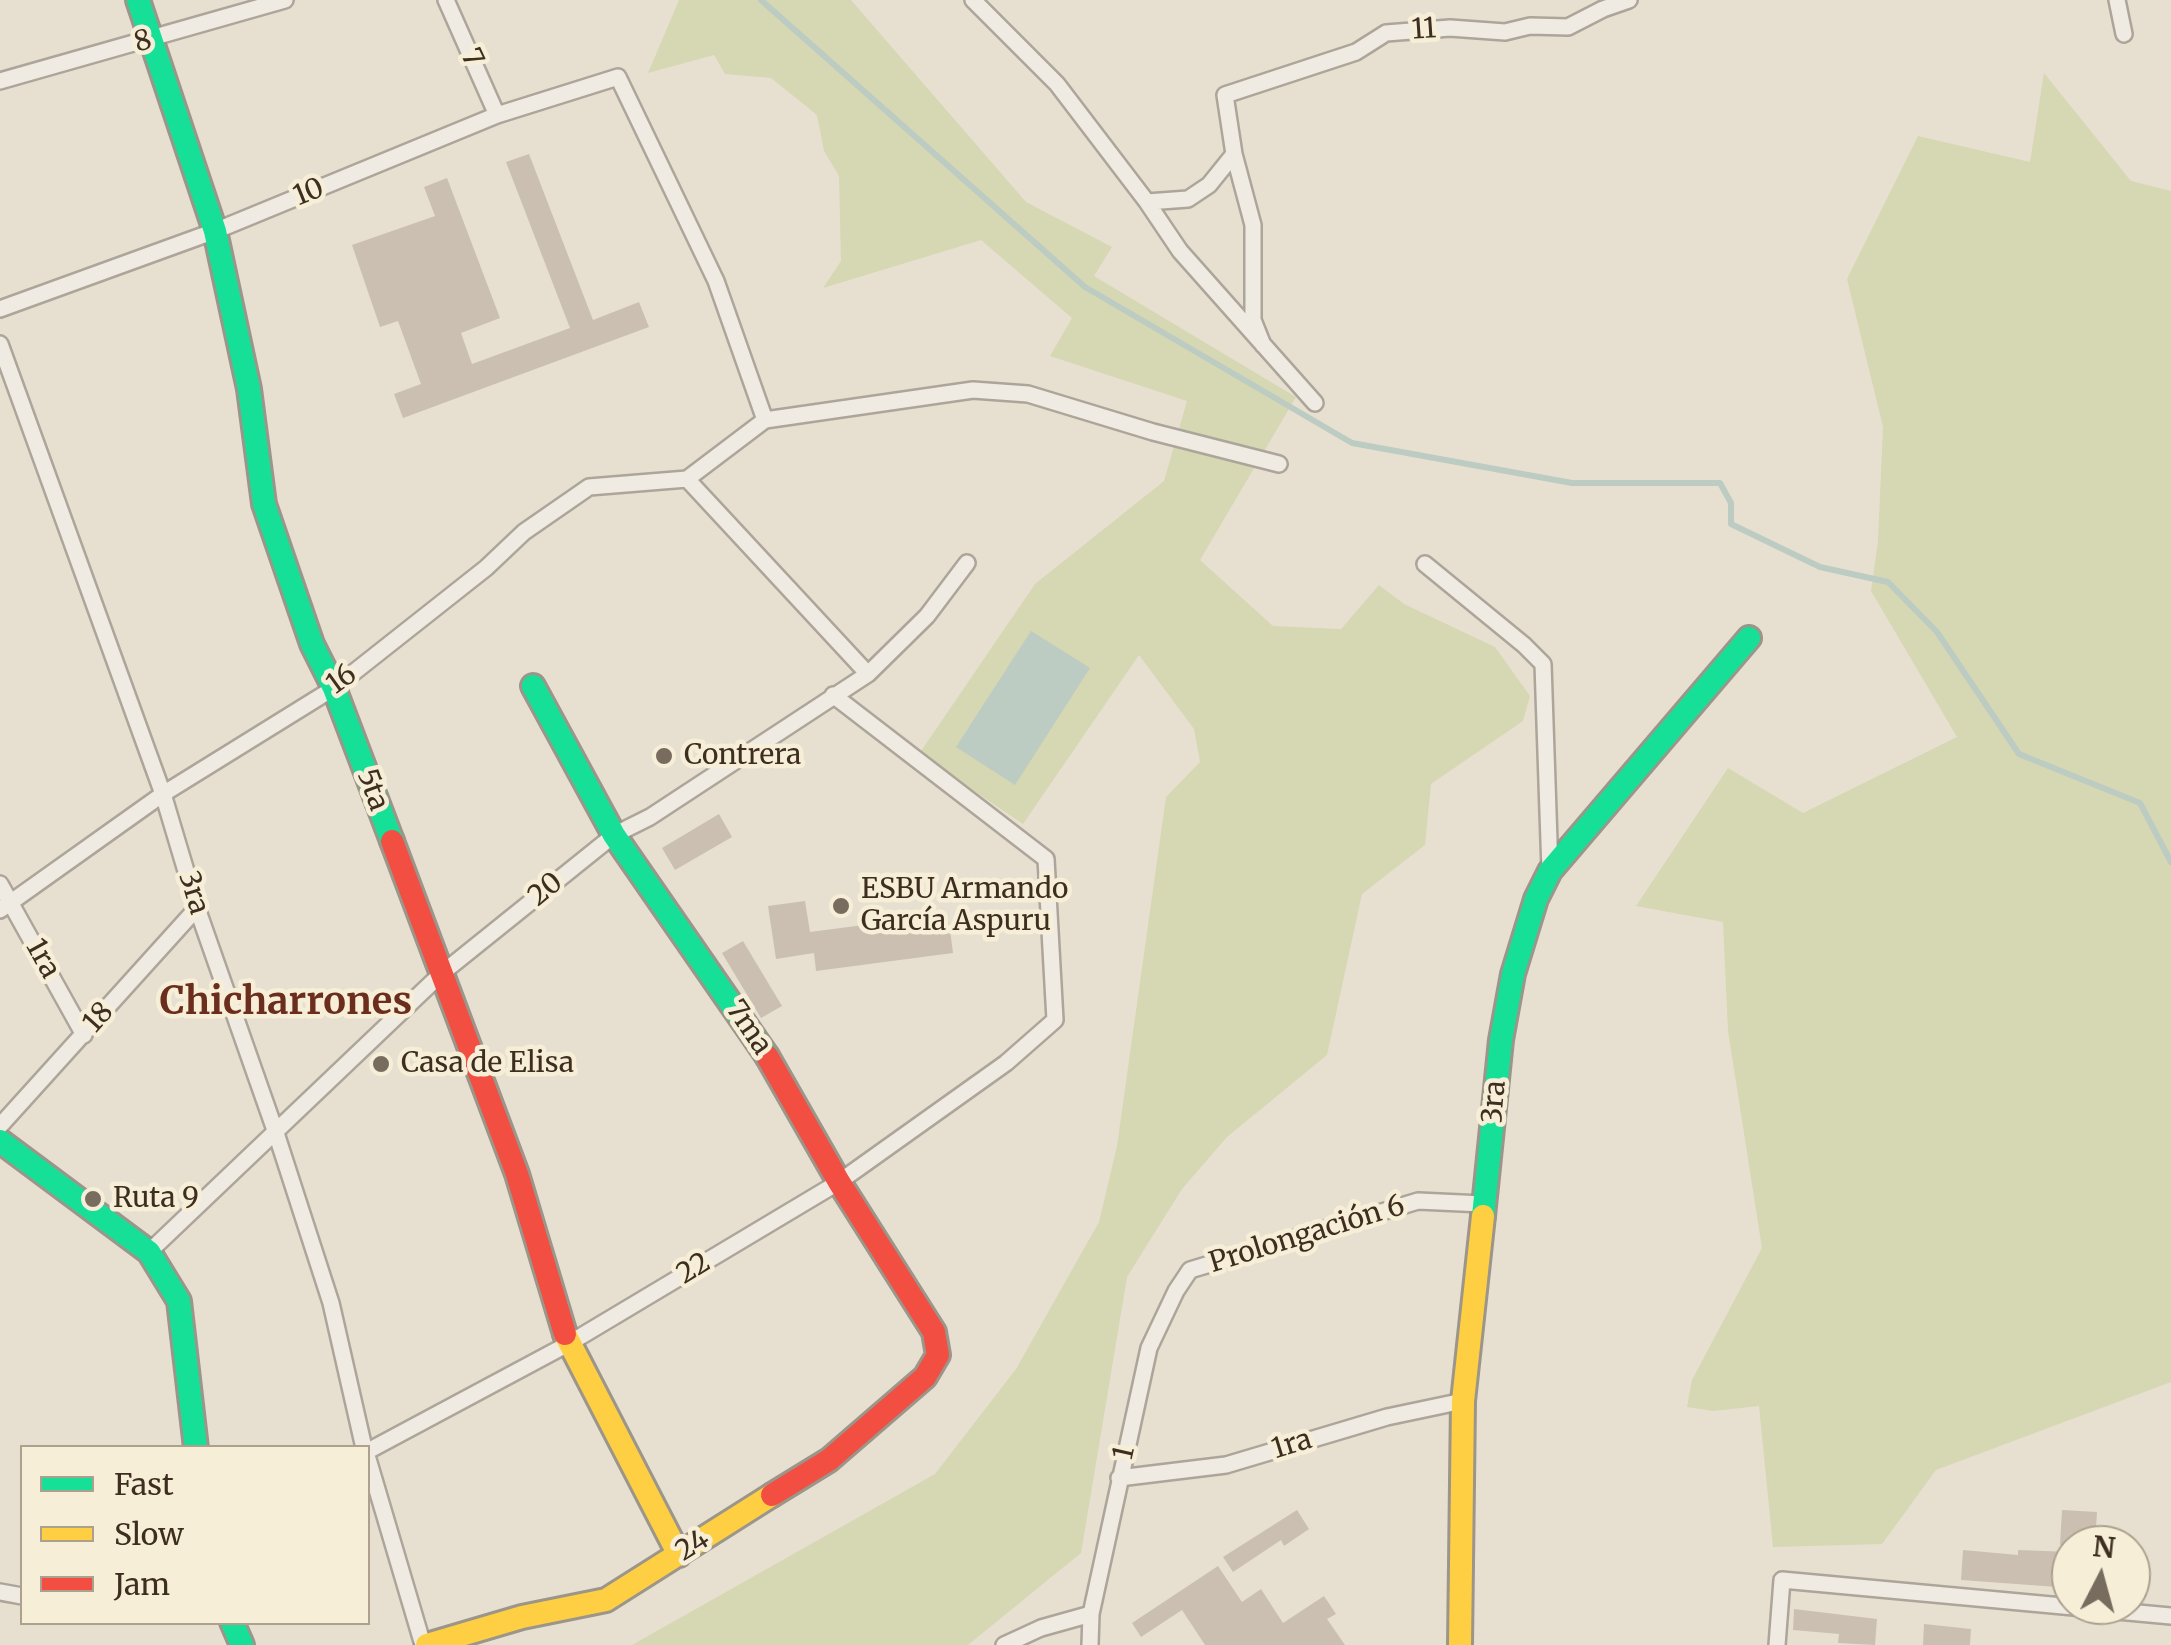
<!DOCTYPE html>
<meta charset="utf-8">
<style>
body{margin:0}
#map{position:relative;width:2171px;height:1645px;overflow:hidden;background:#e7e0d1;font-family:Merriweather,serif}
canvas{display:block}
.legend{position:absolute;left:20px;top:1445px;width:350px;height:180px;box-sizing:border-box;background:#f7eed8;border:2px solid #ada18e;margin:0;padding:12px 18px;list-style:none;font-size:30px;color:#3d2e20}
.legend li{display:flex;align-items:center;gap:20px;height:50px}
.legend b{width:50px;border:2px solid #ada18e}
.north{position:absolute;left:2051px;top:1525px;width:100px;height:100px;box-sizing:border-box;background:#f7eed8;border:2px solid #ada18e;border-radius:50%;rotate:6deg;font-size:28px;font-weight:700;line-height:40px;text-align:center;color:#3d2e20}
.north::after{content:'';display:block;margin:auto;width:35px;height:45px;background:#786c5e;clip-path:polygon(50% 0,100% 100%,50% 72%,0 100%)}
</style>
<div id="map">
<canvas width="2171" height="1645"></canvas>
<ul class="legend">
<li><b style="height:12px;background:#16e098"></b>Fast</li>
<li><b style="height:12px;background:#ffcf43"></b>Slow</li>
<li><b style="height:12px;background:#f24e42"></b>Jam</li>
</ul>
<div class="north">N</div>
</div>
<script>
const ctx = document.querySelector('canvas').getContext('2d');
ctx.lineJoin = 'round';
function paint(path, color) { ctx.fillStyle = color; ctx.fill(path, 'evenodd'); }
const shape = rows => new Path2D(rows.map(r => 'M' + r).join(''));
function trace(path, color, width, dash) { ctx.strokeStyle = color; ctx.lineWidth = width; ctx.lineCap = dash ? 'butt' : 'round'; ctx.setLineDash(dash || []); ctx.stroke(path); }
function write(font, color, halo, rows, align = 'center') {
  ctx.font = font + ' Merriweather,serif'; ctx.lineWidth = 9; ctx.setLineDash([]); ctx.textBaseline = 'middle'; ctx.strokeStyle = halo; ctx.fillStyle = color; for (const [text, x, y, turn = 0] of rows) {
    ctx.save(); ctx.translate(x, y); ctx.rotate((+turn || 0) * Math.PI / 180); ctx.textAlign = isNaN(turn) ? turn : align; if (halo) ctx.strokeText(text, 0, 0); ctx.fillText(text, 0, 0); ctx.restore();
  }
}
paint(shape([
 [679,0,851,0,1026,202,1112,247,1094,276,1296,397,1200,560,1273,626,1341,629,1379,585,1404,604,1495,647,1530,696,1523,721,1431,784,1425,845,1362,894,1327,1055,1227,1137,1182,1189,1127,1277,1081,1553,968,1645,632,1645,935,1474,1016,1369,1099,1222,1117,1146,1166,797,1200,762,1194,729,1139,655,1023,824,919,754,1035,584,1164,481,1187,401,1050,356,1072,318,981,240,823,288,841,261,839,176,824,151,817,115,771,78,725,74,714,55,648,73],
 [2044,73,2131,181,2171,191,2171,1382,1936,1470,1882,1544,1773,1547,1759,1406,1713,1411,1687,1407,1692,1380,1762,1248,1728,1031,1723,922,1636,906,1728,768,1803,813,1957,737,1871,591,1878,541,1883,427,1847,279,1918,136,2030,162]
]), '#d6d7b3');
paint(shape([
 [1031,631,1090,668,1015,785,956,747]
]), '#bcccc2');
trace(shape([
 [761,0,1085,287,1352,443,1572,483,1720,483,1731,503,1731,524,1820,567,1888,582,1937,632,2019,754,2140,803,2171,862]
]), '#bcccc2', 6);
paint(shape([
 [529,154,593,320,639,302,649,327,403,418,394,394,421,384,398,321,380,327,352,245,435,216,424,187,447,178,500,318,461,333,472,364,570,328,506,162],
 [719,814,732,837,675,870,662,848],
 [805,901,810,932,948,914,953,953,816,971,814,953,776,959,768,906],
 [743,941,782,1006,761,1018,722,953],
 [1297,1510,1309,1529,1284,1546,1281,1540,1233,1572,1223,1557],
 [2062,1510,2097,1512,2095,1545,2060,1545],
 [1963,1550,2018,1555,2018,1550,2071,1552,2071,1588,1961,1580],
 [1218,1566,1242,1602,1261,1589,1283,1623,1324,1596,1336,1614,1327,1619,1345,1645,1205,1645,1182,1610,1141,1637,1132,1623],
 [1794,1609,1877,1619,1875,1645,1838,1643,1839,1634,1793,1630],
 [1924,1624,1971,1629,1970,1645,1923,1645]
]), '#cbbfb2');
const street = shape([
 [446,0,497,115],
 [973,0,1057,84,1147,202,1188,199,1209,185,1234,154],
 [2117,0,2124,34],
 [0,81,285,0],
 [1147,202,1180,251,1315,403],
 [0,309,215,231,497,115,618,77,716,281,765,420],
 [0,344,163,794,197,908,276,1133,331,1303,364,1448],
 [1263,345,1253,320,1253,225,1234,154,1225,95,1356,52,1386,33,1450,28,1505,32,1530,26,1568,27,1603,9,1629,0],
 [687,479,765,420,973,390,1028,394,1153,432,1279,464],
 [687,479,868,674],
 [1425,564,1524,645,1543,664,1550,871],
 [0,884,84,1035],
 [0,910,163,794,334,688,486,568,524,532,589,487,687,479],
 [0,1126,197,908],
 [149,1252,441,974,614,835,650,817,868,674,927,616,967,563],
 [368,1451,568,1344,839,1182,1006,1063,1055,1020,1046,859,833,695],
 [368,1459,423,1645],
 [1119,1478,1226,1465,1387,1417,1463,1401],
 [0,1592,22,1596],
 [1004,1645,1041,1628,1091,1614],
 [1090,1645,1091,1614,1149,1348,1176,1291,1190,1270,1418,1201,1483,1204],
 [1777,1645,1782,1580,2171,1616]
]);
const fast = shape([
 [138,0,215,231,249,389,264,504,312,644,334,688,392,841],
 [533,686,614,835,767,1056],
 [0,1141,149,1252,179,1301,196,1448],
 [1483,1216,1501,1040,1513,974,1536,899,1550,871,1749,638],
 [232,1622,242,1645]
]);
const slow = shape([
 [565,1334,679,1555],
 [427,1645,522,1617,606,1600,772,1495],
 [1460,1645,1463,1401,1483,1216]
]);
const jam = shape([
 [392,841,517,1174,565,1334],
 [767,1056,839,1182,934,1332,938,1355,925,1377,829,1460,772,1495]
]);
trace(street, '#ada599', 20);
trace(fast, '#9c958a', 28);
trace(slow, '#9c958a', 28);
trace(jam, '#9c958a', 28);
trace(street, '#efebe3', 15);
trace(fast, '#16e098', 22);
trace(slow, '#ffcf43', 22);
trace(jam, '#f24e42', 22);
for (const [x, y, r, color] of [
 [664,756,10,"#786c5e"],
 [841,906,10,"#786c5e"],
 [381,1064,10,"#786c5e"],
 [93,1199,10,"#786c5e"]
]) { const dot = new Path2D(); dot.arc(x, y, r, 0, 2 * Math.PI); ctx.fillStyle = color; ctx.fill(dot); trace(dot, '#f7eed8', 4); }
write('28px', '#3d2e20', '#f7eed8', [
 ["11",1424,30,-4],
 ["8",143,42,-16],
 ["7",471,58,65],
 ["10",309,193,-22],
 ["16",342,680,-36],
 ["5ta",372,790,70],
 ["20",546,890,-39],
 ["3ra",193,893,73],
 ["1ra",42,959,61],
 ["18",99,1018,-48],
 ["7ma",748,1028,56],
 ["3ra",1495,1102,-85],
 ["Prolongación 6",1307,1235,-17],
 ["22",694,1269,-31],
 ["1ra",1292,1445,-17],
 ["1",1125,1453,-77],
 ["24",693,1546,-32]
]);
write('28px', '#3d2e20', '#f7eed8', [
 ["Contrera",684,756],
 ["ESBU Armando",861,890],
 ["García Aspuru",861,922],
 ["Casa de Elisa",401,1064],
 ["Ruta 9",113,1199]
], 'left');
write('bold 38px', '#6b2e1e', '#f7eed8', [
 ["Chicharrones",286,1003]
]);
</script>
